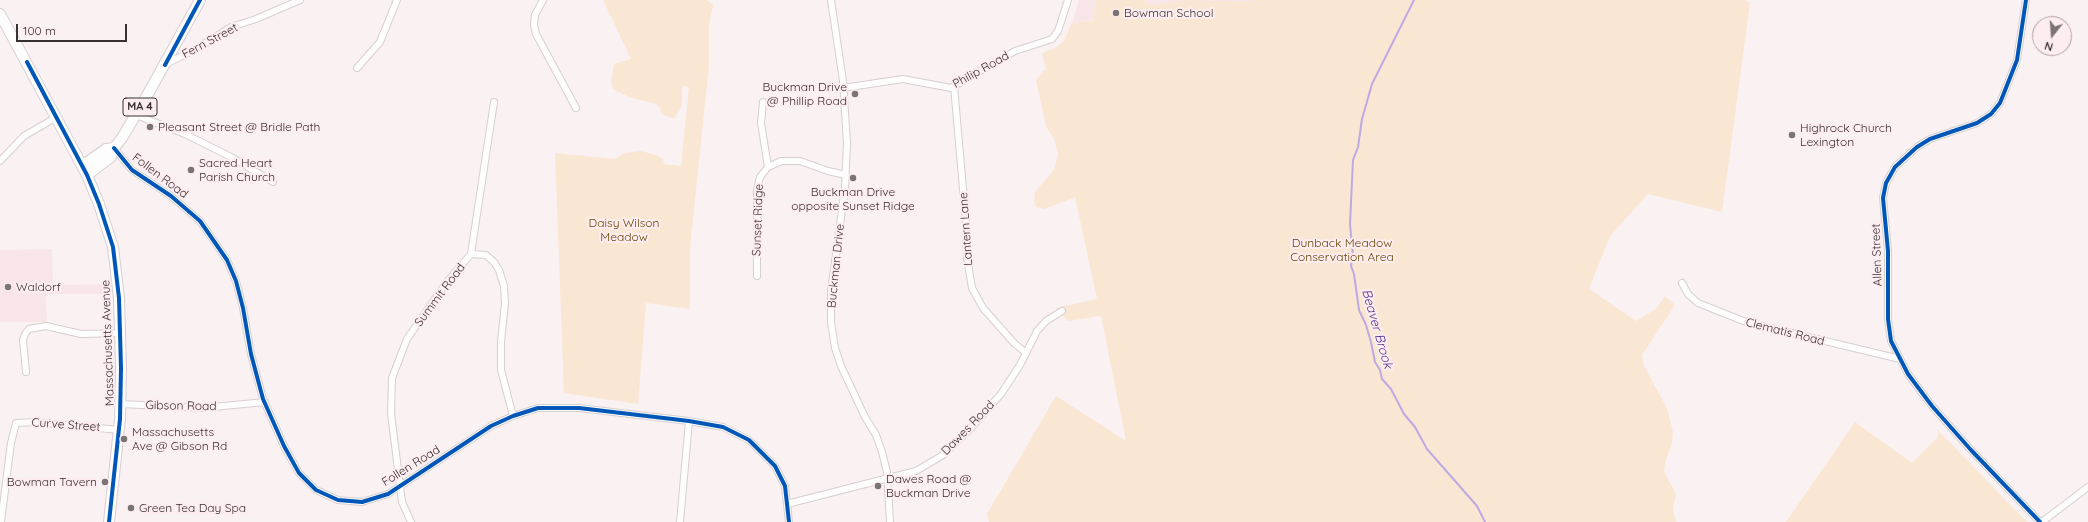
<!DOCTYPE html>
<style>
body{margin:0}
#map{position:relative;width:2088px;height:522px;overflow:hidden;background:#faf1f3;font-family:Quicksand,sans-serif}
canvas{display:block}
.north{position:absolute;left:2032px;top:16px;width:40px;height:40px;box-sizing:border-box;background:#feedf0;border:1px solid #aea1a3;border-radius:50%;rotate:197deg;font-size:11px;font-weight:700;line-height:16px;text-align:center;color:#363030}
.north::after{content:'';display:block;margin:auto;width:14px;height:18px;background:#7b7474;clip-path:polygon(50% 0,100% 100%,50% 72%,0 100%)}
.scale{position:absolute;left:16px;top:24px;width:111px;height:18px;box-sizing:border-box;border:2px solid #363030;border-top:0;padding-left:5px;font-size:12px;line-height:14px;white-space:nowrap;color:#363030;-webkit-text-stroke:3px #feedf0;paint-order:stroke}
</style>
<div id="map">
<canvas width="2088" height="522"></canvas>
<div class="north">N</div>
<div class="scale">100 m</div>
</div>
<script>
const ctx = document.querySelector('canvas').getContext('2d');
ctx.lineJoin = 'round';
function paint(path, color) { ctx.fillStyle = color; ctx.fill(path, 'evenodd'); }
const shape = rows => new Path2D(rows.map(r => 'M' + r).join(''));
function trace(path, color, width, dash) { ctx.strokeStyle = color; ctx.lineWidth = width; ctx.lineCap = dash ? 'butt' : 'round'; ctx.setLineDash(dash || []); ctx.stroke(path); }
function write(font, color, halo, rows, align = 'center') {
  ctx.font = font + ' Quicksand,sans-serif'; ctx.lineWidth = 4; ctx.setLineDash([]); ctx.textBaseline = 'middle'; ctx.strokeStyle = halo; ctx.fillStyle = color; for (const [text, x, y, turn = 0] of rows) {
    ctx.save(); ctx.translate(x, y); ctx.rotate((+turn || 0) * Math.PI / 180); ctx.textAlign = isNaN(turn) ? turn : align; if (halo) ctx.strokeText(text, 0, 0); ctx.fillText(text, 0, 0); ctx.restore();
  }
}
paint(shape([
 [1079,0,1337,0,1173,11,1072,23],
 [52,249,53,285,107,284,108,294,46,294,47,322,0,322,0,250]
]), '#f8e5e8');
paint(shape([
 [603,0,707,0,713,5,709,25,709,65,690,248,690,309,646,303,638,404,564,393,555,153,615,159,624,153,641,151,656,155,663,159,664,164,681,166,689,87,682,86,682,106,674,119,662,114,660,108,656,104,629,97,613,89,611,81,614,64,631,59],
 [1096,0,1145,0,1148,4,1154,5,1186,0,1246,2,1255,0,1744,0,1750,3,1722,212,1648,194,1610,236,1589,289,1636,321,1657,308,1665,296,1675,305,1642,355,1644,366,1667,408,1673,432,1672,442,1665,463,1664,472,1676,494,1673,509,1676,522,989,522,987,514,1056,396,1126,441,1101,316,1068,321,1055,308,1097,299,1075,197,1045,209,1036,207,1034,201,1035,192,1054,170,1058,154,1055,141,1046,126,1036,80,1043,71,1046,70,1042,53,1055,48,1063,42,1072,23,1093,21],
 [1855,422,1912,463,1937,438,1939,433,1936,428,2027,522,1786,522]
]), '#fae7d3');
trace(shape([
 [1414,0,1372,84,1362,119,1358,147,1353,160,1350,224,1353,256,1351,266,1354,274,1359,310,1366,325,1371,342,1375,362,1380,370,1382,379,1391,389,1404,414,1415,427,1427,449,1477,506,1485,522]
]), '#beaae2', 2);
const minor = shape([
 [543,0,535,15,534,25,536,34,576,108],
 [831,0,843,81,847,143,845,188,831,291,831,322,835,348,841,366,865,417,876,435,882,452,887,472,890,522],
 [2026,0,2017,60,2000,103,1991,114,1977,123,1930,139,1917,147,1895,167,1886,183,1883,198,1888,251,1888,319,1891,341,1908,374,1932,406,1971,450,2040,522],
 [166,64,196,49,231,27,256,19,300,0],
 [357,68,380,42,397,0],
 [954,86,966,223,967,258,972,288,983,308,1014,343,1025,352],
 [843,88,903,79,951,88,1015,51,1052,39,1058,31,1068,0],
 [763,102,761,123,768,167,781,161,800,161,828,171,846,175],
 [136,115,185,134,231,157,273,182],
 [114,148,132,170,171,196,200,221,227,260,236,281,243,308,251,354,263,399,284,446,299,473,316,490,338,500,362,502,388,494,491,426,513,416,538,408,579,408,689,421,723,427,749,440,775,466,785,486,789,522],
 [0,161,24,136,55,118],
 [471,254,486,255,494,262,499,270,504,286,505,303,501,342,501,370,513,416],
 [757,276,757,190,760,177,768,167],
 [1682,283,1688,294,1698,303,1746,322,1900,359],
 [26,372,23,340,25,334,29,329,46,326,81,334,121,333],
 [121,404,203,408,265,402],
 [787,504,916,471,943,455,971,428,1001,394,1020,365,1037,331,1046,321,1062,311],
 [1,522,11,443,16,423,34,422,120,430],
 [411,522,402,502,391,413,392,378,407,339,446,283,471,254,494,102],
 [680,522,689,421],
 [2042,522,2088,487]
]);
const primary = shape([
 [0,14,87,175,99,204,113,247,119,298,121,368,120,419,109,522],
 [82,166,106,149,114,148],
 [87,175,111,157,114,148,122,138,149,92,200,0]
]);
trace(minor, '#d6cfd0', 8);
trace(primary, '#d6cfd0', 12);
trace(minor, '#fefdfd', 6);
trace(primary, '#fefdfd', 10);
trace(shape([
 [2026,0,2017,60,2000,103,1991,114,1977,123,1930,139,1917,147,1895,167,1886,183,1883,198,1888,251,1888,319,1891,341,1908,374,1932,406,1971,450,2040,522],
 [27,62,87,175,99,204,113,247,119,298,121,368,120,419,109,522],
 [165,65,200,0],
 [114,148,132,170,171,196,200,221,227,260,236,281,243,308,251,354,263,399,284,446,299,473,316,490,338,500,362,502,388,494,491,426,513,416,538,408,579,408,689,421,723,427,749,440,775,466,785,486,789,522]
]), '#0057b8', 4);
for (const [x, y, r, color] of [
 [1116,13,4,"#7b7474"],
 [855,94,4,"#7b7474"],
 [150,127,4,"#7b7474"],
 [1792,135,4,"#7b7474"],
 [191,170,4,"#7b7474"],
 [853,178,4,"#7b7474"],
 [8,287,4,"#7b7474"],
 [124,439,4,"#7b7474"],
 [105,482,4,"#7b7474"],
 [878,486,4,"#7b7474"],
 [131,508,4,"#7b7474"]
]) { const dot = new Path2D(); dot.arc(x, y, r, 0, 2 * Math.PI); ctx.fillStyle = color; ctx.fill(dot); trace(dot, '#feedf0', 1.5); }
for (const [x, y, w] of [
 [140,107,34]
]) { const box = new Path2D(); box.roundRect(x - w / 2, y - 9, w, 18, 3); ctx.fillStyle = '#feedf0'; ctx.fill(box); trace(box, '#363030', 1); }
write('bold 11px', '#363030', null, [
 ["MA 4",140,107]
]);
write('12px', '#363030', '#feedf0', [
 ["Bowman School",1124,13],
 ["Buckman Drive",847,87,"right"],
 ["@ Phillip Road",847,101,"right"],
 ["Pleasant Street @ Bridle Path",158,127],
 ["Highrock Church",1800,128],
 ["Lexington",1800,142],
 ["Sacred Heart",199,163],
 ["Parish Church",199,177],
 ["Buckman Drive",853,192,"center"],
 ["opposite Sunset Ridge",853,206,"center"],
 ["Waldorf",16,287],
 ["Massachusetts",132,432],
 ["Ave @ Gibson Rd",132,446],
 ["Dawes Road @",886,479],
 ["Buckman Drive",886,493],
 ["Bowman Tavern",97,482,"right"],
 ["Green Tea Day Spa",139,508]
], 'left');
write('12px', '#363030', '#feedf0', [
 ["Fern Street",210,41,-28],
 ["Philip Road",981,70,-29],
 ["Follen Road",160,176,37],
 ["Sunset Ridge",758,220,-88],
 ["Lantern Lane",966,229,-94],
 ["Allen Street",1877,255,-92],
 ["Buckman Drive",836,266,-84],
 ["Summit Road",440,295,-53],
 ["Clematis Road",1785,332,14],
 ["Massachusetts Avenue",108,343,-92],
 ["Gibson Road",181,406,1],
 ["Curve Street",66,425,4],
 ["Dawes Road",968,428,-46],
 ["Follen Road",411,466,-32]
]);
write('12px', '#654300', '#feedf0', [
 ["Daisy Wilson",624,223],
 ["Meadow",624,237],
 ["Dunback Meadow",1342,243],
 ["Conservation Area",1342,257]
]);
write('italic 13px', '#573490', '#feedf0', [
 ["Beaver Brook",1377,329,74]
]);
</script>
